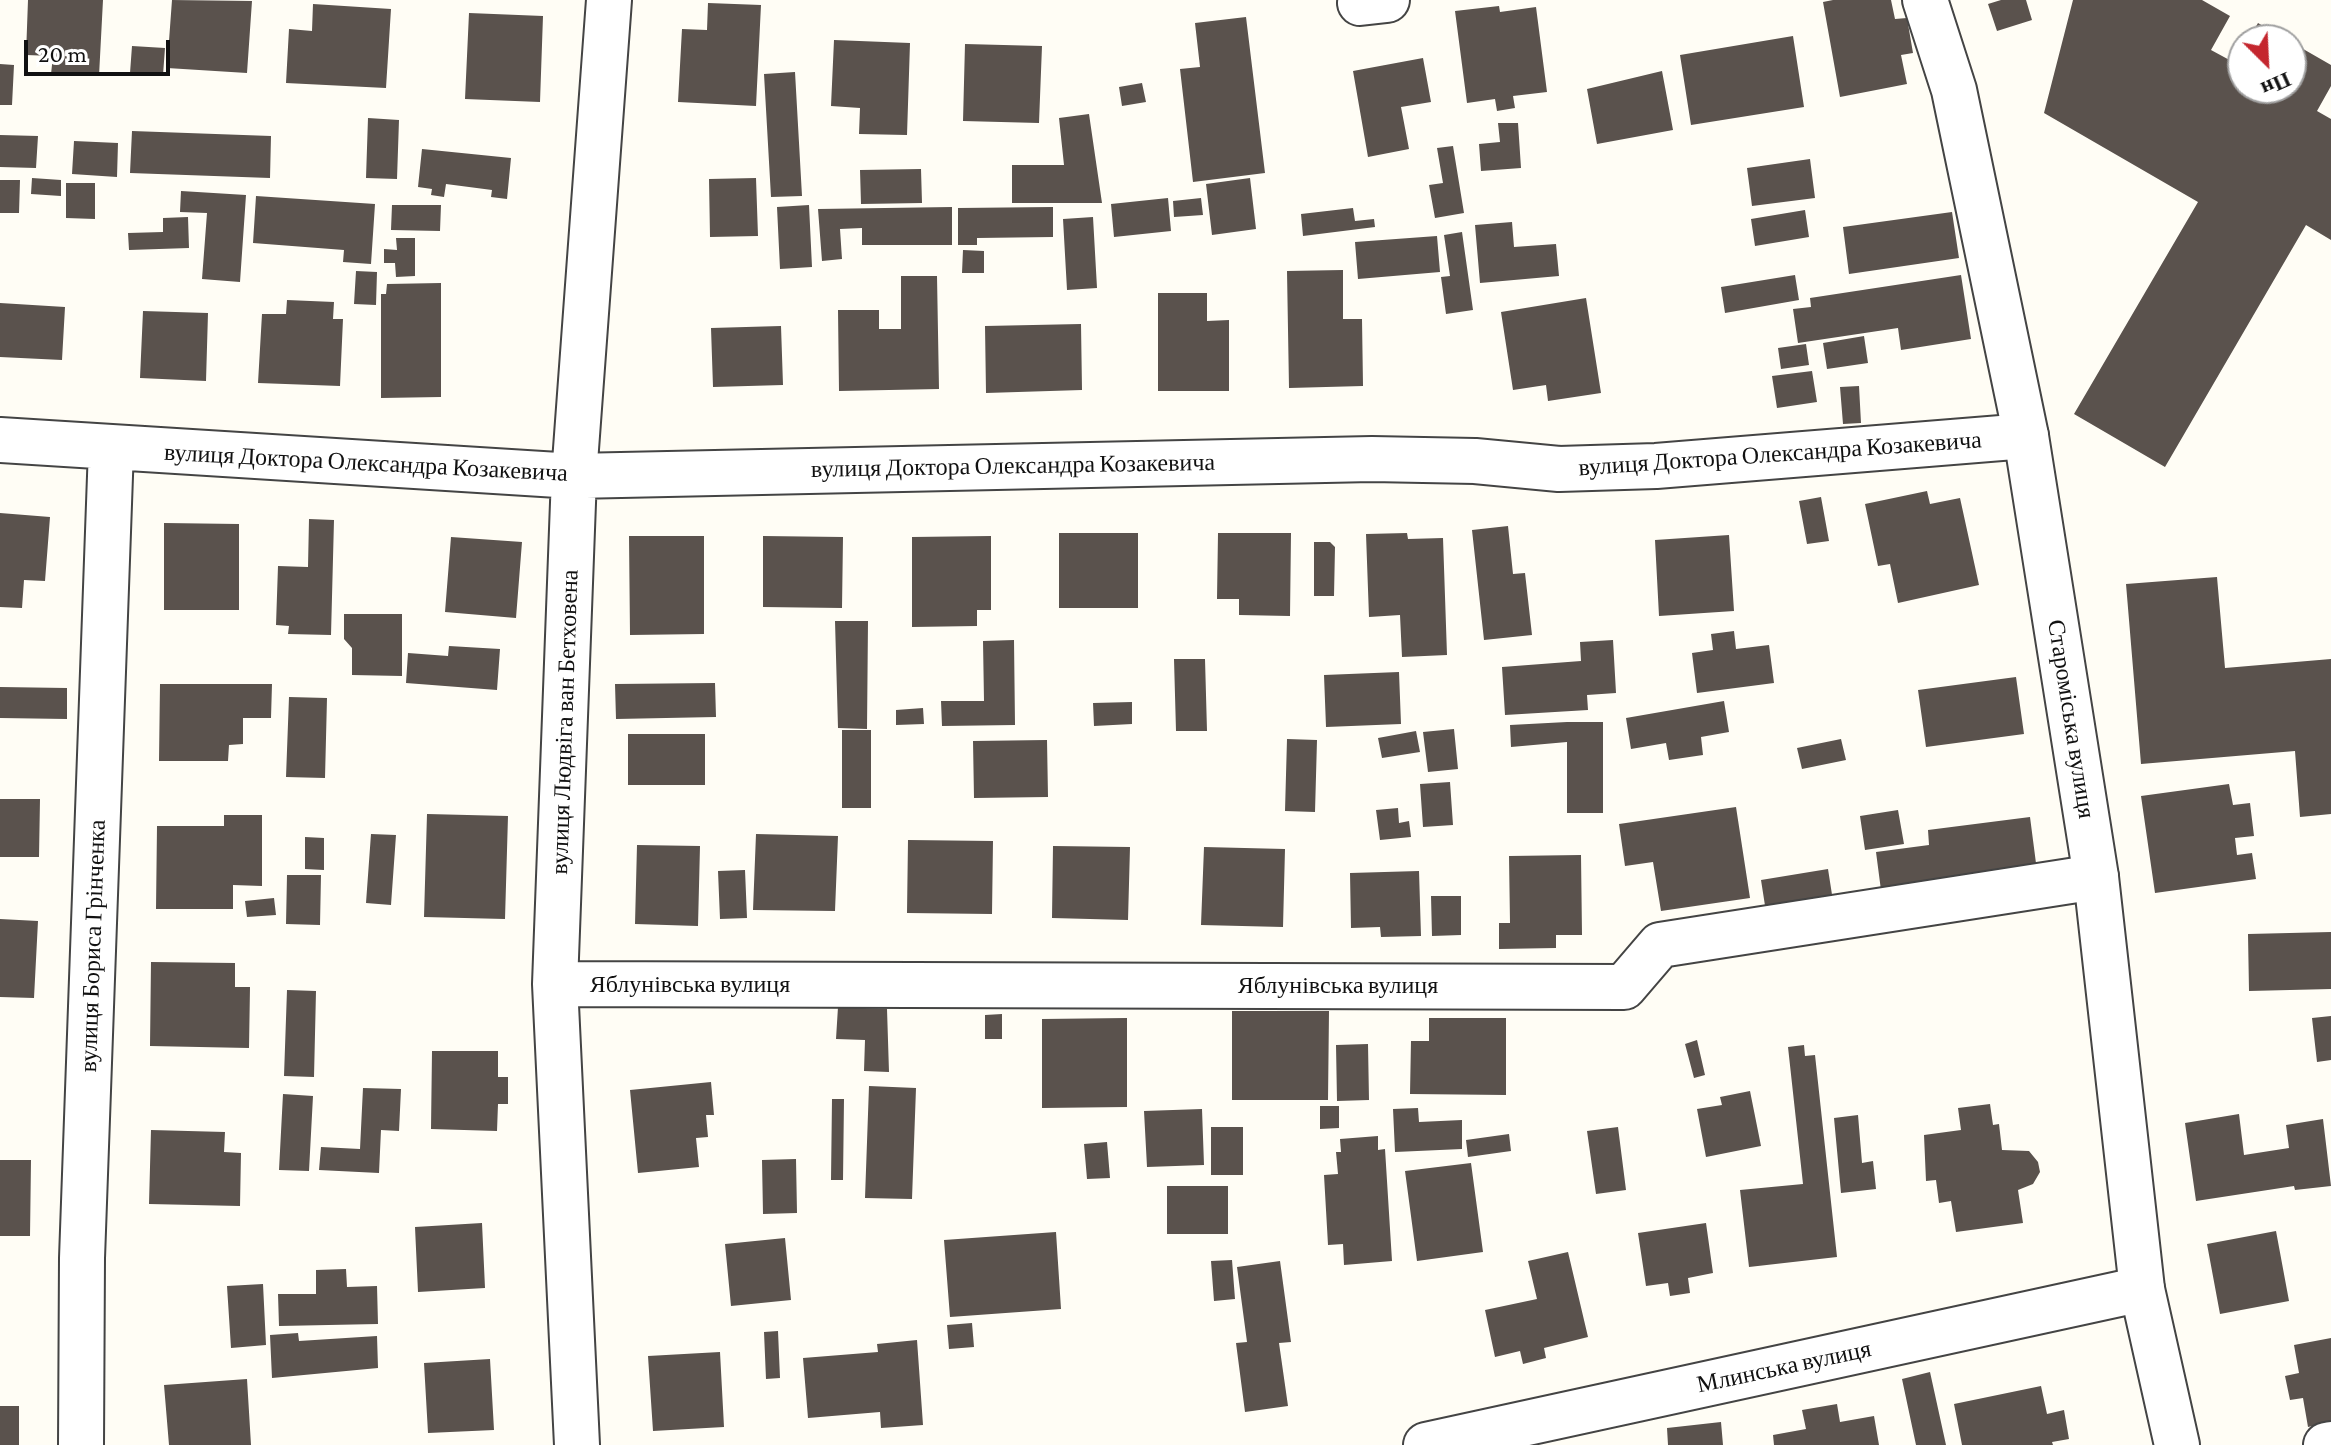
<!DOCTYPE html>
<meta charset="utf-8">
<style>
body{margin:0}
#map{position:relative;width:2331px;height:1445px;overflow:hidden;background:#fffdf5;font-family:"Crimson Pro",serif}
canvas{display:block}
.north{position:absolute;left:2227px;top:24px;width:80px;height:80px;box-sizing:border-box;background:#fff;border:2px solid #a0a0a0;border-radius:50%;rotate:156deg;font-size:22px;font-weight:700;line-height:32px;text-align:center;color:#111}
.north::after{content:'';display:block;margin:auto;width:28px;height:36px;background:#c4262e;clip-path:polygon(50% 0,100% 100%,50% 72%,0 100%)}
.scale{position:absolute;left:24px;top:40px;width:146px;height:36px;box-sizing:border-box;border:4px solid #111;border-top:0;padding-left:10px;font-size:24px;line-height:28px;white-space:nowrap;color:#111;-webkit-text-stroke:6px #fff;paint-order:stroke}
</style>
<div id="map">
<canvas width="2331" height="1445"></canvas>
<div class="north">Пн</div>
<div class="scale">20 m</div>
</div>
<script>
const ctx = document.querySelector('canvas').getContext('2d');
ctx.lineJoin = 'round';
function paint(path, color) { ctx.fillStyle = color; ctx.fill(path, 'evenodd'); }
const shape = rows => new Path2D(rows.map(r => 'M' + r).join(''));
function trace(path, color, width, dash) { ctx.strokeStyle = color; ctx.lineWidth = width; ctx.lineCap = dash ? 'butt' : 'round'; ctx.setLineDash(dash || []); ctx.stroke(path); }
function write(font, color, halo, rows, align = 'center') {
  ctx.font = font + ' "Crimson Pro",serif'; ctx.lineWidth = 8; ctx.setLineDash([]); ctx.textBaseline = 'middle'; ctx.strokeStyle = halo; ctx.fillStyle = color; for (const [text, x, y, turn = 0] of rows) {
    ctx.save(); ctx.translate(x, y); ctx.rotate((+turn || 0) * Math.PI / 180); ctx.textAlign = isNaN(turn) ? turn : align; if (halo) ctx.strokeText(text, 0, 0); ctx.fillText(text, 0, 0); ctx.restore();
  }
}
paint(shape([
 [28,0,103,0,99,76,51,74,53,56,26,55],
 [172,0,252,1,247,73,167,68],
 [1833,0,1891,0,1895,19,1907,18,1913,53,1901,55,1907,84,1840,97,1823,2],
 [2001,0,2026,0,2032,20,1997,31,1988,4],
 [2073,0,2202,0,2230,16,2211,50,2235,63,2243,49,2243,88,2291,88,2291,42,2331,65,2331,86,2317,111,2331,119,2331,240,2306,225,2165,467,2074,414,2198,202,2044,113],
 [708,3,761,5,756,106,678,102,682,29,707,30],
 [313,4,391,9,386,88,286,83,289,29,312,31],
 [1499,6,1500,12,1536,7,1547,92,1513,96,1515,108,1497,111,1495,99,1467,103,1455,11],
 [469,13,543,16,540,102,465,99],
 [1246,17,1265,173,1193,182,1180,69,1200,67,1195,23],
 [2258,23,2287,40,2248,40],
 [1793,36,1804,107,1691,125,1680,55],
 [834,40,910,43,907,135,859,134,860,108,831,106],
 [965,44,1042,46,1039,123,963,121],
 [132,46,165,48,163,75,130,73],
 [1423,58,1431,102,1401,107,1409,149,1368,157,1353,71],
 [0,64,14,65,12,105,0,105],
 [1662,71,1673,130,1597,144,1587,89],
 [795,72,802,196,771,197,764,74],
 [1142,83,1146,102,1122,106,1119,87],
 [1089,114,1102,203,1012,203,1012,165,1064,165,1059,118],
 [368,118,399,120,397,179,366,178],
 [1498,123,1518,123,1521,168,1481,171,1479,144,1500,142],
 [132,131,271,136,270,178,130,173],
 [0,135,38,136,36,168,0,167],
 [74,141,118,143,117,177,72,174],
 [1453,146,1464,213,1435,218,1429,185,1443,183,1437,148],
 [422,149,511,158,507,199,491,197,492,190,446,184,444,197,431,195,432,189,418,187],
 [1810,159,1815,198,1752,206,1747,168],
 [921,169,922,203,861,204,860,170],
 [32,178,61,180,61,196,31,194],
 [756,178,758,236,710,237,709,179],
 [1250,178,1256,229,1212,235,1206,184],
 [0,180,20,180,19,213,0,213],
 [66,183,95,183,95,219,66,218],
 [181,191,246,195,240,282,202,279,207,213,180,212],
 [256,196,375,204,371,264,343,262,344,250,253,243],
 [1168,198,1171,231,1114,237,1111,204],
 [1201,198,1203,215,1174,217,1173,201],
 [392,205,441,205,440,231,391,230],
 [809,205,812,267,780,269,777,207],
 [952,207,952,245,862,245,862,228,840,229,842,259,822,261,818,209],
 [1053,207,1053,237,977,238,977,245,958,245,958,208],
 [1353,208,1355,221,1374,219,1375,227,1303,236,1301,214],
 [1805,210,1809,237,1755,246,1751,219],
 [1952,212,1959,258,1849,274,1843,227],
 [188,217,189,248,129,250,128,233,163,232,163,218],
 [1093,217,1097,288,1067,290,1063,219],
 [1512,222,1514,247,1556,244,1559,276,1480,283,1475,225],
 [1462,232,1473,310,1446,314,1441,277,1450,276,1444,235],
 [1437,236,1440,272,1358,279,1355,242],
 [396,238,415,238,415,276,396,277,395,263,384,263,384,249,397,250],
 [963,250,984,251,984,273,962,273],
 [1343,270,1343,319,1362,319,1363,386,1289,388,1287,271],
 [356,271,377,272,376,305,354,304],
 [1795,275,1799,300,1725,313,1721,287],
 [1961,275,1971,339,1901,350,1898,328,1798,343,1793,309,1811,307,1810,298],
 [901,276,937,276,939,389,839,391,838,310,879,310,879,329,901,329],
 [441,283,441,397,381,398,381,294,386,294,387,284],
 [1158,293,1207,293,1207,321,1229,320,1229,391,1158,391],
 [1586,298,1601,393,1548,401,1546,385,1513,390,1501,312],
 [287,300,334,302,333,319,343,319,340,386,258,383,262,314,286,314],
 [0,303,65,307,62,360,0,357],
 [143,311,208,313,206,381,140,378],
 [1081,324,1082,390,986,393,985,326],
 [781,326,783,385,713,387,711,328],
 [1864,336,1868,363,1827,369,1823,343],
 [1806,344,1809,365,1781,369,1778,348],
 [1812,371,1817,402,1777,408,1772,376],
 [1859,386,1861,423,1843,424,1840,387],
 [1927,491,1930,504,1960,498,1979,585,1898,603,1890,564,1878,566,1865,504],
 [1821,497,1829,541,1807,544,1799,501],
 [0,513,50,517,45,581,24,580,22,608,0,607],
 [309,519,334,520,331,635,288,634,289,626,276,625,278,566,308,567],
 [164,523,239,524,239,610,164,610],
 [1508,526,1513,574,1525,573,1532,635,1484,640,1472,530],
 [1059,533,1138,533,1138,608,1059,608],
 [1218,533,1291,533,1290,616,1239,615,1239,599,1217,599],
 [1407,533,1408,539,1443,538,1447,655,1402,657,1400,615,1369,617,1366,534],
 [1729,535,1734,611,1659,616,1655,540],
 [629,536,704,536,704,634,630,635],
 [763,536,843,537,842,608,763,607],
 [991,536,991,610,977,610,977,626,912,627,912,537],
 [451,537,522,542,516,618,445,612],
 [1314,542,1330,542,1335,547,1334,596,1314,596],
 [2217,577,2225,668,2331,659,2331,814,2300,817,2295,751,2141,764,2126,584],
 [344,614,402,614,402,676,352,675,352,648,344,639],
 [835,621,868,621,867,729,838,728],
 [1734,631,1736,649,1769,645,1774,683,1697,693,1692,653,1713,650,1711,634],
 [1014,640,1015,725,942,726,941,701,984,701,983,641],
 [1613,640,1616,693,1587,695,1588,710,1505,715,1502,667,1581,661,1580,642],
 [449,646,500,649,497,690,406,683,408,653,448,656],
 [1174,659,1205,659,1207,731,1176,731],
 [1399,672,1401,724,1326,727,1324,675],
 [2016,677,2024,734,1926,747,1918,690],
 [715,683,716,717,616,719,615,684],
 [160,684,272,684,271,718,243,718,243,744,229,745,228,761,159,761],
 [0,687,67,688,67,719,0,718],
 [289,697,327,698,325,778,286,777],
 [1724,701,1729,732,1701,737,1703,755,1669,760,1666,743,1631,749,1626,718],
 [1132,702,1132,724,1094,726,1093,703],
 [923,708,924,724,896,725,896,710],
 [1567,722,1603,722,1603,813,1567,813,1567,742,1511,747,1510,725],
 [1454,729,1458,769,1428,772,1423,732],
 [842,730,871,730,871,808,842,808],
 [1416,731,1420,752,1382,758,1378,738],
 [628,734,705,734,705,785,628,785],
 [1287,739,1317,740,1315,812,1285,811],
 [1841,739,1846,760,1802,769,1797,748],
 [1047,740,1048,797,974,798,973,741],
 [1450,782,1453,825,1423,827,1420,784],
 [2229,784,2233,805,2250,803,2254,836,2235,838,2237,855,2252,853,2256,879,2155,893,2141,796],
 [0,799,40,799,39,857,0,857],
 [1736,807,1750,898,1661,911,1653,862,1625,866,1619,824],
 [1398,808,1399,823,1409,821,1411,837,1380,840,1376,810],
 [1898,810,1904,844,1865,850,1860,816],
 [427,814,508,816,505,919,424,917],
 [224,815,262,815,262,886,233,885,233,909,156,909,157,826,224,826],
 [2030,817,2037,871,1882,898,1876,852,1929,845,1928,830],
 [371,834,396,835,391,905,366,903],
 [756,834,838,836,835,911,753,910],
 [305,837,324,838,324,870,305,869],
 [908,840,993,841,992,914,907,913],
 [637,845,700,846,698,926,635,924],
 [1053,846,1130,847,1128,920,1052,918],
 [1204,847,1285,849,1283,927,1201,925],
 [1581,855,1582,935,1556,935,1556,948,1499,949,1499,923,1510,923,1509,856],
 [1828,869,1833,901,1766,912,1761,880],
 [745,870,747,918,720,919,718,871],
 [1419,871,1421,936,1381,937,1380,927,1351,928,1350,873],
 [287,875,321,875,320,925,286,924],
 [1431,896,1461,896,1461,935,1432,936],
 [274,898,276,915,247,917,245,901],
 [0,919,38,921,34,998,0,997],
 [2331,932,2331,989,2249,991,2248,934],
 [151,962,235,963,235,987,250,987,249,1048,150,1046],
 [287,990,316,991,314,1077,284,1076],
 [838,1007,887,1009,889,1072,864,1071,865,1040,836,1039],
 [1232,1011,1329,1011,1328,1100,1232,1100],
 [1002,1014,1002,1039,985,1039,985,1015],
 [2331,1016,2331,1060,2317,1062,2312,1018],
 [1127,1018,1127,1107,1042,1108,1042,1019],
 [1429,1018,1506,1018,1506,1095,1410,1094,1411,1041,1429,1041],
 [1697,1040,1705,1075,1694,1078,1685,1044],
 [1368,1044,1369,1100,1337,1101,1336,1045],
 [1804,1045,1805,1056,1815,1055,1837,1257,1749,1267,1740,1190,1803,1184,1788,1047],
 [432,1051,498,1051,498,1077,508,1077,508,1104,498,1104,497,1131,431,1129],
 [711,1082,714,1115,706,1115,708,1137,696,1138,699,1167,638,1173,630,1090],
 [869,1086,916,1088,912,1199,865,1198],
 [363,1088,401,1089,399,1131,381,1130,379,1173,319,1170,321,1147,360,1149],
 [1750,1091,1761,1146,1706,1157,1697,1109,1722,1105,1720,1097],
 [283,1094,313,1096,309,1171,279,1170],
 [832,1099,844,1099,843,1180,831,1180],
 [1990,1104,1993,1125,1999,1124,2002,1150,2029,1151,2038,1162,2040,1172,2033,1184,2018,1190,2023,1223,1956,1232,1951,1201,1939,1203,1936,1180,1926,1181,1924,1135,1961,1130,1958,1108],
 [1320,1106,1339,1106,1339,1128,1320,1129],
 [1418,1108,1419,1122,1462,1120,1462,1149,1395,1152,1393,1109],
 [1202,1109,1204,1165,1147,1167,1144,1111],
 [2239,1114,2244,1155,2289,1148,2286,1125,2323,1119,2331,1186,2295,1190,2294,1186,2196,1201,2185,1123],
 [1858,1115,1862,1163,1873,1161,1876,1189,1841,1193,1834,1118],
 [1211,1127,1243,1127,1243,1175,1211,1175],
 [1618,1127,1626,1190,1596,1194,1587,1131],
 [151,1130,225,1132,224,1152,241,1153,240,1206,149,1204],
 [1509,1134,1511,1151,1468,1157,1466,1140],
 [1378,1136,1378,1150,1385,1149,1392,1261,1344,1265,1343,1244,1328,1245,1324,1175,1338,1174,1336,1152,1341,1152,1340,1139],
 [1107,1142,1110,1178,1087,1179,1084,1144],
 [796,1159,797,1213,763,1214,762,1160],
 [0,1160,31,1160,30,1236,0,1236],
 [1471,1163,1483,1252,1417,1261,1405,1171],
 [1167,1186,1228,1186,1228,1234,1167,1234],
 [482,1223,485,1288,418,1292,415,1227],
 [1706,1223,1713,1273,1688,1278,1690,1293,1670,1296,1668,1283,1646,1286,1638,1233],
 [2276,1231,2289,1301,2220,1314,2207,1244],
 [1056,1232,1061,1309,950,1317,944,1240],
 [785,1238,791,1300,731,1306,725,1244],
 [1568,1252,1588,1337,1544,1348,1546,1358,1523,1364,1520,1351,1495,1357,1485,1310,1537,1299,1528,1261],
 [1232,1260,1235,1299,1214,1301,1211,1261],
 [1280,1261,1291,1342,1279,1343,1288,1406,1245,1412,1236,1343,1247,1342,1237,1267],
 [346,1269,347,1287,377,1286,378,1324,279,1326,278,1294,316,1294,316,1270],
 [263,1284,266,1345,231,1348,227,1286],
 [972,1323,974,1347,949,1349,947,1325],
 [778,1331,780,1378,766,1379,764,1332],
 [298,1333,299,1341,377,1336,378,1368,272,1378,270,1335],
 [2331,1338,2331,1422,2308,1427,2303,1398,2290,1400,2285,1376,2299,1373,2294,1345],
 [917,1340,923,1425,881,1428,880,1412,808,1418,803,1358,878,1352,877,1344],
 [720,1352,724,1427,653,1431,648,1356],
 [490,1359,494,1430,428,1433,424,1363],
 [1930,1372,1946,1445,1916,1445,1902,1379],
 [247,1379,251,1445,169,1445,164,1385],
 [2041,1386,2047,1414,2064,1410,2069,1439,2052,1442,2053,1445,1962,1445,1954,1404],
 [1837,1404,1840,1422,1874,1416,1879,1445,1774,1445,1773,1435,1806,1429,1802,1410],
 [0,1406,19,1406,19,1445,0,1445],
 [1721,1422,1723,1445,1668,1445,1667,1428]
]), '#5a524d');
const minor = shape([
 [1360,3,1387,0],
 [0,440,574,476,1372,459,1475,461,1559,469,1656,466,2026,436],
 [555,984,1624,987,1660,945,2096,877],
 [81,1445,82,1258,111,448],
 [577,1445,555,984,574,476,609,0],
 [1426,1445,2142,1289],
 [2326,1445,2331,1444]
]);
const tertiary = shape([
 [1925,0,1954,90,2026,436,2096,877,2142,1289,2177,1445]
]);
trace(minor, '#444', 48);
trace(tertiary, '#444', 48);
trace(minor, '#fff', 44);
trace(tertiary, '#fff', 44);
write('24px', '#111', '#fff', [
 ["вулиця Доктора Олександра Козакевича",1780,454,-4],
 ["вулиця Доктора Олександра Козакевича",366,463,3],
 ["вулиця Доктора Олександра Козакевича",1013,466,-1],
 ["Староміська вулиця",2071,719,81],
 ["вулиця Людвіга ван Бетховена",565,722,-88],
 ["вулиця Бориса Грінченка",93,946,-88],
 ["Яблунівська вулиця",690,985],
 ["Яблунівська вулиця",1338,986],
 ["Млинська вулиця",1784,1367,-12]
]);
</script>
